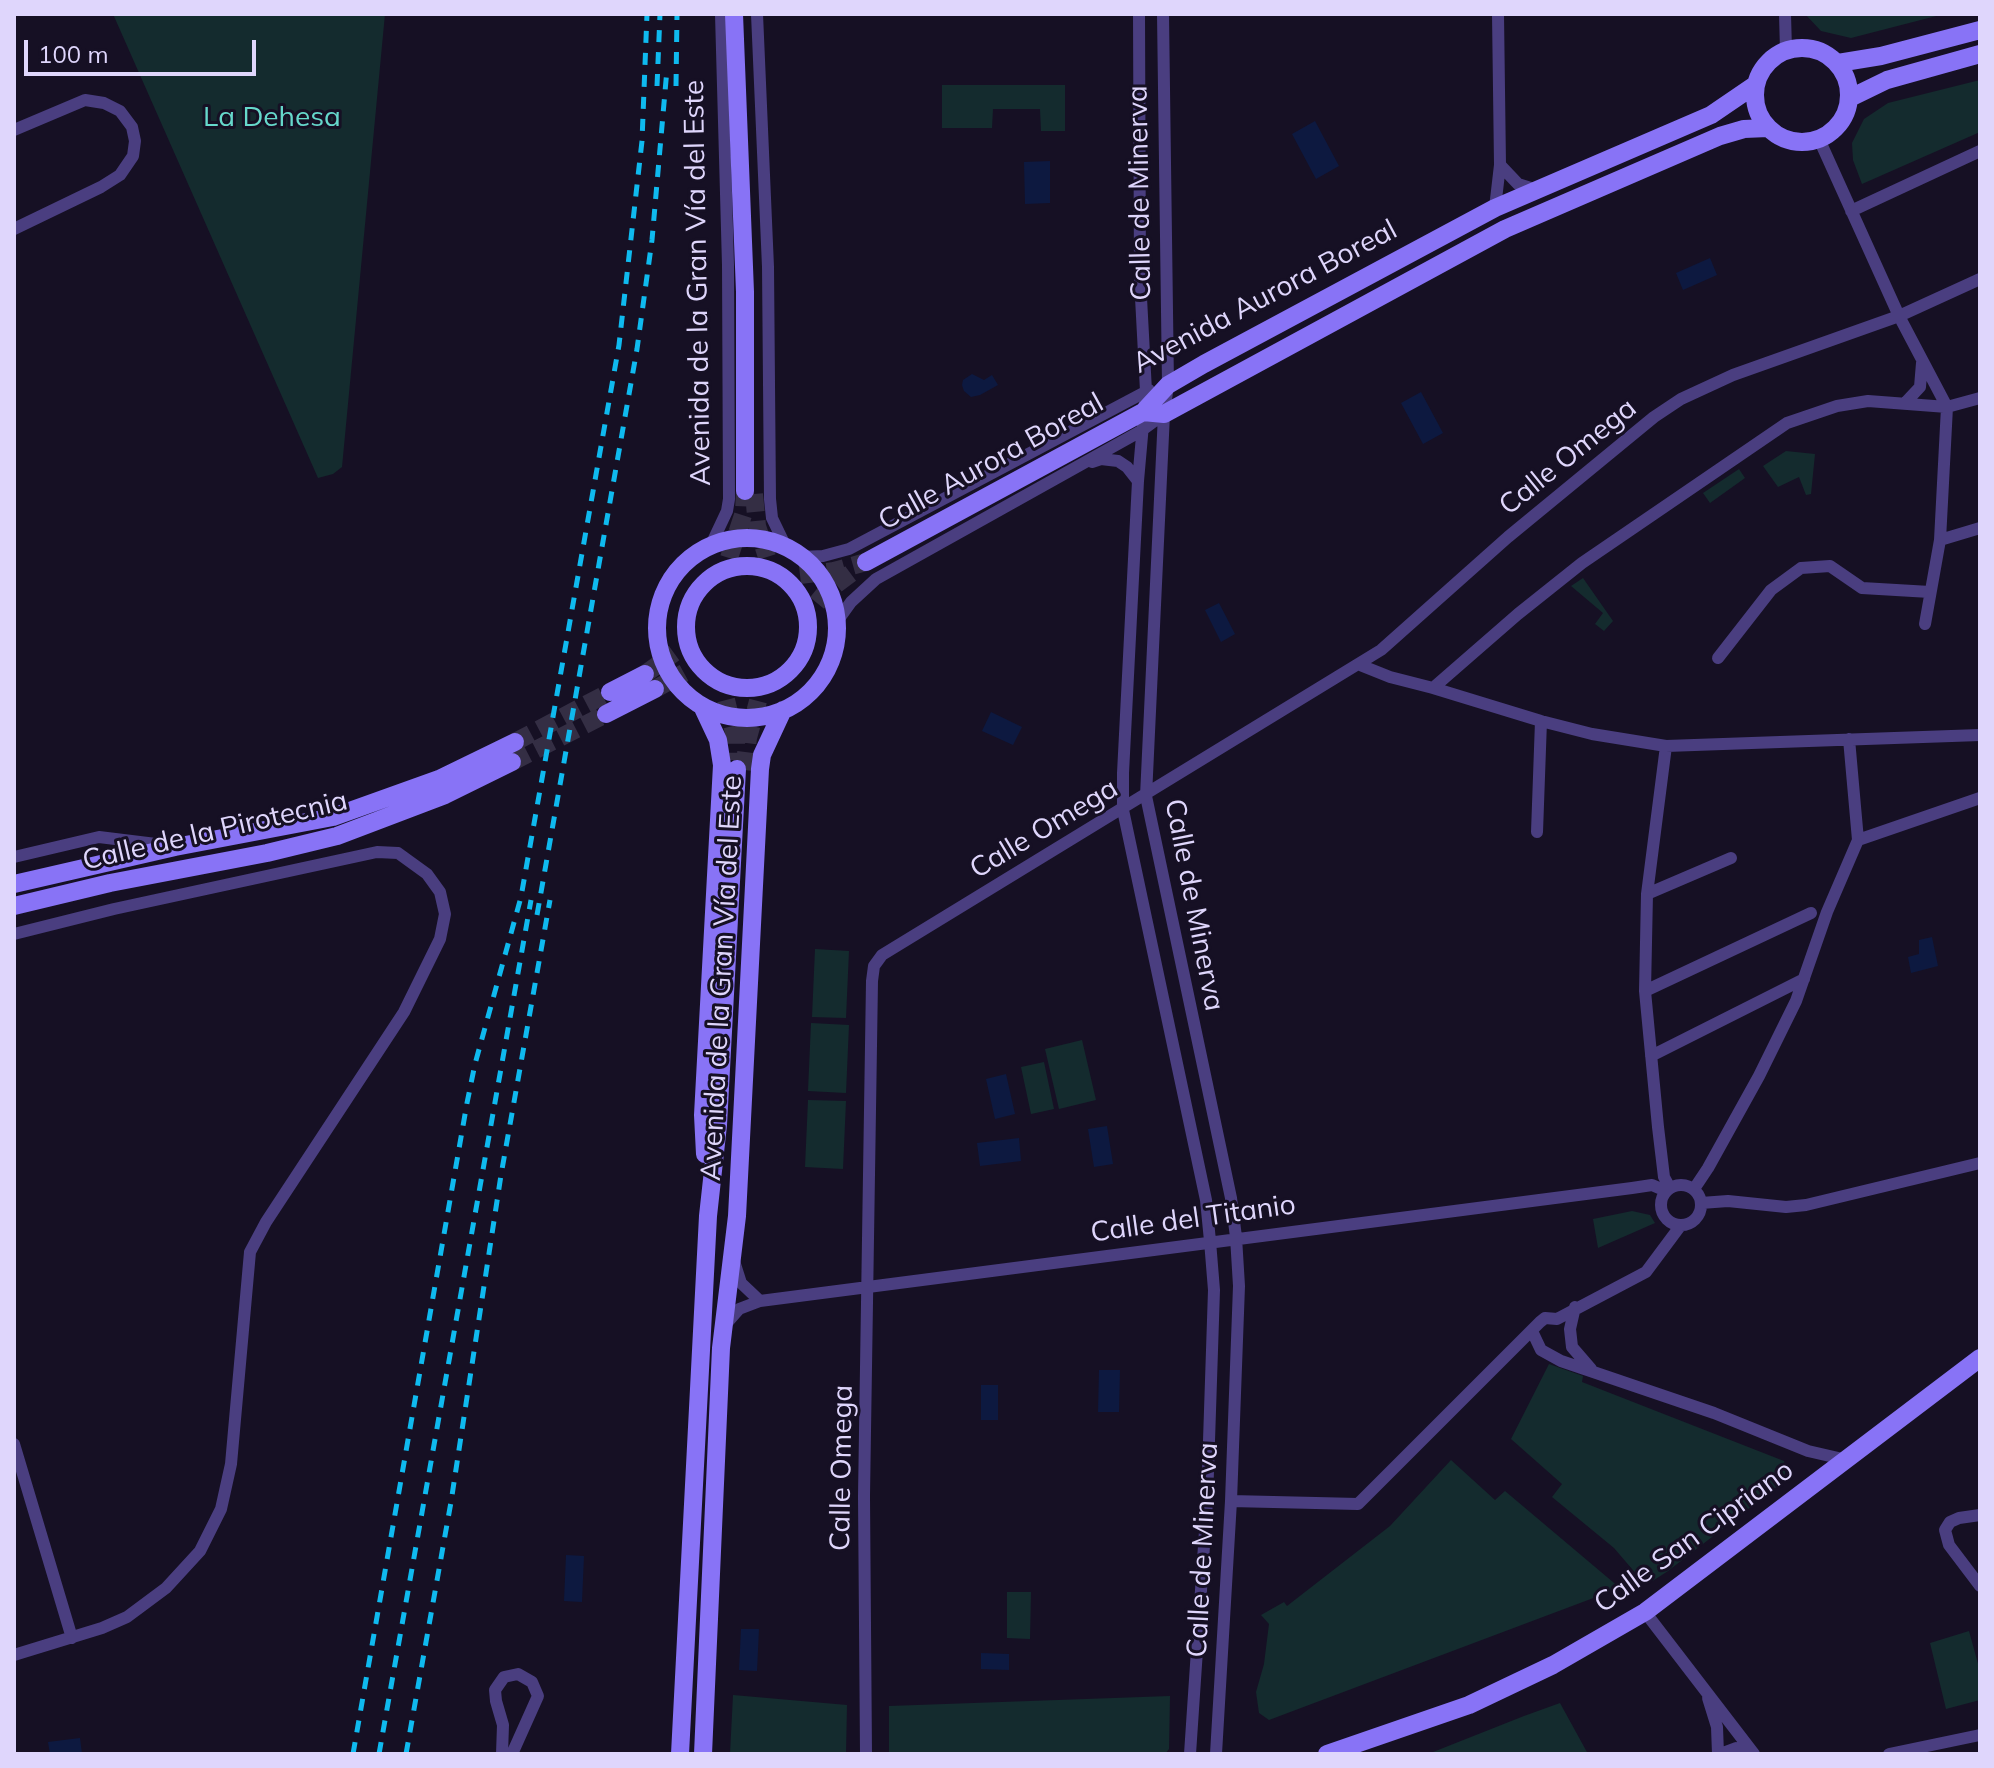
<!DOCTYPE html>
<meta charset="utf-8">
<style>
body{margin:0}
#map{position:relative;width:1994px;height:1768px;overflow:hidden;background:#161024;font-family:Mulish,sans-serif}
canvas{display:block}
.frame{position:absolute;inset:0;border:16px solid #dfd6fc;pointer-events:none}
.scale{position:absolute;left:24px;top:40px;width:232px;height:36px;box-sizing:border-box;border:4px solid #dfd6fc;border-top:0;padding-left:10px;font-size:24px;line-height:28px;white-space:nowrap;color:#dfd6fc;-webkit-text-stroke:6px #161024;paint-order:stroke}
</style>
<div id="map">
<canvas width="1994" height="1768"></canvas>
<div class="frame"></div>
<div class="scale">100 m</div>
</div>
<script>
const ctx = document.querySelector('canvas').getContext('2d');
ctx.lineJoin = 'round';
function paint(path, color) { ctx.fillStyle = color; ctx.fill(path, 'evenodd'); }
const shape = rows => new Path2D(rows.map(r => 'M' + r).join(''));
function trace(path, color, width, dash) { ctx.strokeStyle = color; ctx.lineWidth = width; ctx.lineCap = dash ? 'butt' : 'round'; ctx.setLineDash(dash || []); ctx.stroke(path); }
function write(font, color, halo, rows, align = 'center') {
  ctx.font = font + ' Mulish,sans-serif'; ctx.lineWidth = 6; ctx.setLineDash([]); ctx.textBaseline = 'middle'; ctx.strokeStyle = halo; ctx.fillStyle = color; for (const [text, x, y, turn = 0] of rows) {
    ctx.save(); ctx.translate(x, y); ctx.rotate((+turn || 0) * Math.PI / 180); ctx.textAlign = isNaN(turn) ? turn : align; if (halo) ctx.strokeText(text, 0, 0); ctx.fillText(text, 0, 0); ctx.restore();
  }
}
paint(shape([
 [113,14,385,14,342,467,333,474,318,478],
 [1805,14,1944,14,1851,38,1821,31],
 [1980,80,1980,132,1862,184,1853,160,1852,143,1864,119,1888,103],
 [942,85,1065,85,1065,131,1041,131,1040,109,993,109,992,128,942,128],
 [1786,451,1815,454,1811,494,1806,495,1799,477,1778,487,1763,466],
 [1739,469,1745,478,1710,503,1703,493],
 [1583,578,1613,621,1604,631,1595,624,1603,613,1571,586],
 [815,949,849,951,846,1018,812,1017],
 [811,1023,849,1025,846,1093,808,1091],
 [1082,1040,1096,1100,1059,1109,1045,1049],
 [1044,1062,1054,1109,1031,1114,1021,1067],
 [808,1100,846,1101,843,1169,805,1167],
 [1632,1211,1650,1215,1655,1223,1598,1248,1593,1219],
 [1549,1364,1583,1376,1582,1382,1784,1461,1786,1469,1783,1482,1668,1571,1648,1584,1644,1583,1614,1548,1552,1497,1562,1484,1511,1439],
 [1451,1460,1495,1500,1505,1491,1620,1588,1269,1720,1259,1713,1256,1692,1264,1664,1269,1624,1261,1615,1284,1602,1287,1606,1390,1526],
 [1007,1592,1031,1592,1030,1639,1007,1638],
 [1969,1631,1980,1671,1980,1700,1946,1709,1930,1643],
 [733,1695,847,1705,846,1754,730,1754],
 [1170,1696,1169,1749,1165,1754,889,1754,889,1706],
 [1560,1703,1588,1754,1428,1754,1524,1716]
]), '#142b2e');
paint(shape([
 [1315,121,1339,166,1316,179,1292,134],
 [1050,161,1050,203,1025,204,1024,162],
 [1710,258,1717,275,1683,290,1676,273],
 [972,374,984,380,992,375,998,385,980,395,971,397,964,391,962,385,963,380],
 [1421,392,1443,433,1423,444,1401,403],
 [1219,603,1235,634,1221,642,1205,610],
 [991,712,1022,727,1013,745,982,731],
 [1932,937,1938,966,1911,973,1908,957,1919,954,1919,940],
 [1006,1074,1015,1114,995,1119,986,1079],
 [1107,1126,1113,1164,1094,1167,1088,1129],
 [1019,1138,1021,1161,980,1166,977,1143],
 [1099,1370,1120,1370,1119,1412,1098,1412],
 [981,1385,998,1385,998,1420,981,1420],
 [566,1555,584,1556,582,1602,564,1601],
 [741,1629,759,1629,757,1671,739,1670],
 [981,1653,1009,1654,1009,1670,981,1669],
 [80,1738,82,1754,50,1754,48,1742]
]), '#0d1940');
trace(shape([
 [754,494,757,526,767,557],
 [729,558,744,512,745,491],
 [800,575,834,571,866,562],
 [817,603,826,592,854,571],
 [645,674,674,653],
 [655,689,684,673],
 [726,700,736,741,736,760],
 [515,742,610,692],
 [512,762,606,714],
 [744,770,748,738,758,701]
]), '#342e44', 18, [18, 9]);
trace(shape([
 [757,14,768,267,770,499,772,518,786,547],
 [1139,14,1140,279,1146,391,1138,481,1123,773,1123,810,1206,1200,1210,1241,1214,1290,1207,1501,1190,1754],
 [1163,14,1168,385,1164,414,1146,796,1231,1198,1236,1237,1239,1286,1231,1501,1216,1754],
 [1785,14,1786,50],
 [14,130,85,100,104,103,120,111,132,127,135,141,133,156,120,175,101,187,14,229],
 [1819,139,1899,316,1947,407],
 [1500,165,1518,184,1534,189],
 [1495,208,1500,165,1498,14],
 [1851,211,1980,151],
 [1905,403,1920,387,1922,363],
 [1092,462,1101,459,1118,461,1127,467,1138,481],
 [1940,540,1980,528],
 [710,547,727,511,729,499,728,265,721,14],
 [801,557,823,556,849,549,1149,390],
 [836,623,851,602,876,579,1141,431,1164,414],
 [1925,624,1940,540,1947,407],
 [1718,658,1771,590,1801,568,1830,566,1862,588,1930,592],
 [1360,665,1390,677,1433,688,1541,721,1592,734,1666,746,1980,735],
 [1433,688,1518,614,1582,563,1787,423,1837,406,1868,401,1947,407,1980,398],
 [1849,739,1858,840],
 [1666,746,1647,894,1645,991,1658,1127,1664,1177,1670,1188],
 [1537,832,1541,721],
 [14,857,99,837,164,845],
 [1647,894,1731,858],
 [14,934,114,909,377,852,398,853,427,874,440,892,445,914,440,939,404,1012,266,1222,250,1252,231,1464,221,1509,200,1551,166,1588,127,1617,102,1628,14,1655],
 [1645,991,1811,913],
 [1651,1056,1804,979],
 '1661 1205a20 20 0 1 1 40 0a20 20 0 1 1-40 0Z',
 [1694,1189,1708,1168,1759,1076,1796,1001,1827,912,1858,840,1980,798],
 [1701,1203,1728,1201,1786,1207,1806,1205,1980,1163],
 [734,1261,741,1283,760,1301],
 [1575,1307,1570,1329,1572,1347,1591,1369],
 [725,1325,739,1309,760,1301,1632,1188,1652,1185,1666,1191],
 [1532,1331,1541,1350,1561,1361,1714,1413,1808,1451,1847,1460],
 [14,1444,72,1638],
 [1231,1501,1358,1504,1540,1322,1545,1318,1557,1319,1646,1272,1681,1225],
 [1980,1515,1959,1518,1950,1522,1945,1530,1949,1545,1980,1586],
 [1645,1612,1754,1754],
 [1708,1698,1717,1727,1718,1754],
 [502,1754,503,1725,496,1701,495,1690,504,1677,518,1674,532,1682,538,1696,512,1754],
 [866,1754,864,1496,872,981,874,966,882,955,1381,650,1508,537,1654,417,1681,399,1733,375,1899,316,1980,279],
 [1720,1754,1736,1748,1752,1754],
 [1889,1754,1980,1735]
]), '#4a3e80', 12);
trace(shape([
 [734,14,745,292,745,491],
 '1755 95a47 47 0 1 1 94 0a47 47 0 1 1-94 0Z',
 [1838,63,1881,56,1980,30],
 [1850,98,1887,80,1980,54],
 [1143,412,1164,414,1505,229,1720,136,1744,129,1768,128],
 '657 628a90 90 0 1 1 180 0a90 90 0 1 1-180 0Z',
 [866,562,1143,412,1168,385,1204,364,1495,208,1711,115,1755,85],
 '686 627a61 61 0 1 1 122 0a61 61 0 1 1-122 0Z',
 [610,692,645,674],
 [702,706,718,740,722,765,703,1115,705,1154],
 [606,714,655,689],
 [14,884,175,847,333,817,439,779,515,742],
 [14,906,110,883,267,853,337,836,445,795,512,762],
 [680,1754,708,1216,718,1125,737,769],
 [703,1754,721,1348,737,1216,760,769,762,755,783,710],
 [1327,1754,1469,1705,1553,1665,1645,1612,1980,1358]
]), '#8873f6', 18);
trace(shape([
 [657,86,660,14],
 [676,86,677,14],
 [537,915,637,349,652,240,667,69],
 [353,1754,467,1103,475,1064,521,897,619,345,642,141,647,14],
 [379,1754,531,900],
 [406,1754,451,1502,501,1175,550,900]
]), '#0fbaef', 5, [12, 10]);
write('28px', '#66d8cb', '#161024', [
 ["La Dehesa",272,118]
]);
write('28px', '#dfd6fc', '#161024', [
 ["Calle de Minerva",1140,193,-91],
 ["Avenida de la Gran Vía del Este",698,283,-91],
 ["Avenida Aurora Boreal",1265,297,-28],
 ["Calle Omega",1568,457,-39],
 ["Calle Aurora Boreal",991,462,-29],
 ["Calle Omega",1044,829,-31],
 ["Calle de la Pirotecnia",215,831,-13],
 ["Calle de Minerva",1194,905,79],
 ["Avenida de la Gran Vía del Este",722,978,-87],
 ["Calle del Titanio",1193,1219,-8],
 ["Calle Omega",842,1468,-89],
 ["Calle San Cipriano",1694,1537,-36],
 ["Calle de Minerva",1203,1550,-87]
]);
</script>
